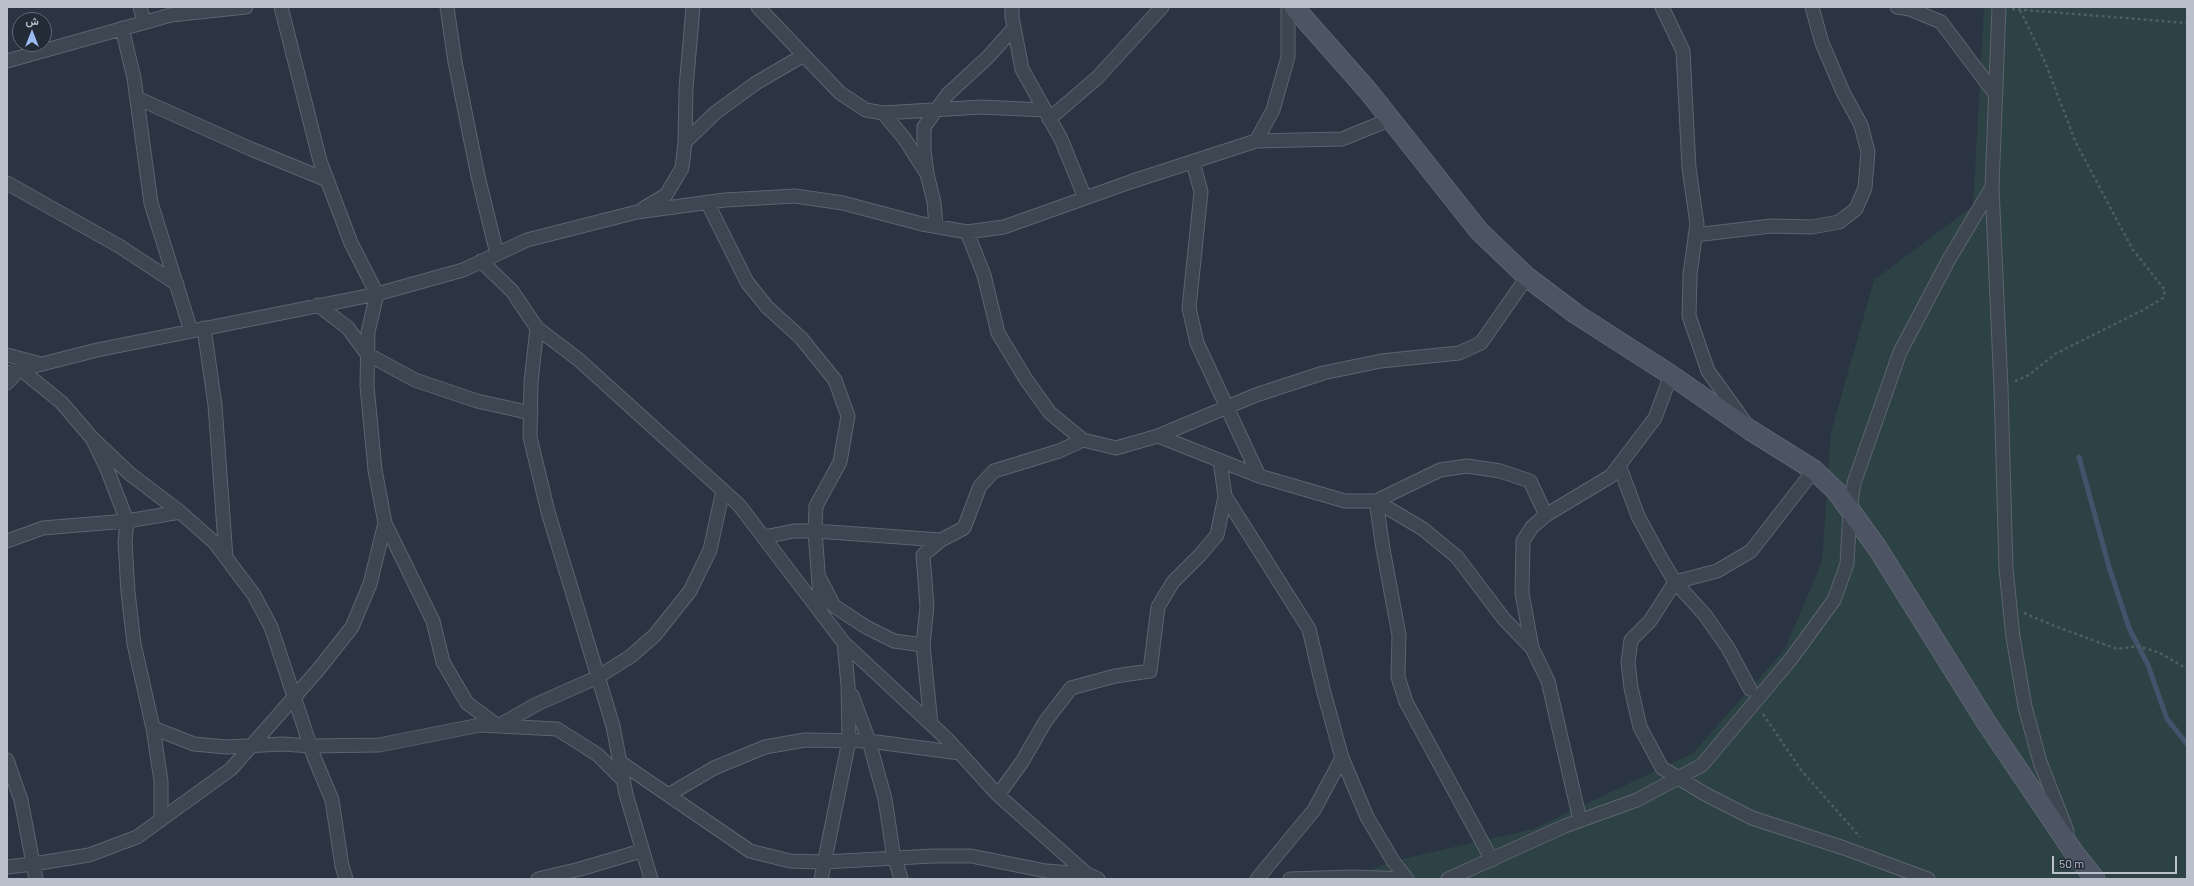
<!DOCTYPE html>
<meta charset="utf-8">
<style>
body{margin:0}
#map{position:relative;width:2194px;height:886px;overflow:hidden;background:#2a3442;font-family:Barlow,Vazirmatn,sans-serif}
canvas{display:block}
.frame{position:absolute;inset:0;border:8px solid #bbc1cc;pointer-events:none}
.north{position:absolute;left:12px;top:12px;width:40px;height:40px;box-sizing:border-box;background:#232b37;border:1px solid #606773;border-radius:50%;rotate:0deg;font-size:11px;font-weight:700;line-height:16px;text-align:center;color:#bbc1cc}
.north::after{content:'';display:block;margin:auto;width:14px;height:18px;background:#9cbaf0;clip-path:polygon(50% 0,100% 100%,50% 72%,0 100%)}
.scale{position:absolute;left:2052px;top:856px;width:125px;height:18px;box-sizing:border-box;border:2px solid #bbc1cc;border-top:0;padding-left:5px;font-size:12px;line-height:14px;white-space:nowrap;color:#bbc1cc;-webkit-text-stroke:3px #232b37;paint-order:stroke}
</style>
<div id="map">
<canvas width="2194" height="886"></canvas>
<div class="frame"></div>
<div class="north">ش</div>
<div class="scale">50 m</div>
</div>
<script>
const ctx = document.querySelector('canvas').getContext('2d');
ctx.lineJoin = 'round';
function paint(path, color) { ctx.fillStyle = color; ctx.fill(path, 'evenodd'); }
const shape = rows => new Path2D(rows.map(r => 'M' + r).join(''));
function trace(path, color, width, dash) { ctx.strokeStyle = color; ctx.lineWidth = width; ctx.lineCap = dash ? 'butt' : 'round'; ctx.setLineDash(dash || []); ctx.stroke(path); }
paint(shape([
 [1984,7,2187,7,2187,879,1347,879,1393,861,1533,829,1693,753,1785,649,1822,562,1831,432,1874,280,1973,206]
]), '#2d4244');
trace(shape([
 [2079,457,2109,567,2129,628,2148,665,2167,719,2187,744]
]), '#43536b', 5);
const street = shape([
 [140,7,144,22],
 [447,7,455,62,478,176,497,254],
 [758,7,840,93,866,110,883,113,904,138,927,174],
 [1012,7,1012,17,1022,69,1061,139,1085,198],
 [1662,7,1683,51,1689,168,1697,224,1690,274,1689,316,1708,371,1744,421],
 [1897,7,1910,9,1941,22,1996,95],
 [1999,7,1992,187,2001,388,2006,569,2013,637,2025,707,2040,762,2067,831],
 [122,28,134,78,151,203,191,331],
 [7,61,171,15,246,7],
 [137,98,251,149,327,180],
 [883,113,981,107,1045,110],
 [1049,119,1097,78,1162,7],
 [1256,141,1273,110,1288,57,1288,7],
 [685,142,715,113,756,83,804,55],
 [1193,162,1201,192,1189,308,1197,343,1259,476],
 [7,183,119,246,177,284],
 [707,202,747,282,767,307,801,338,835,380,848,416,840,462,816,506,815,531,821,611],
 [644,208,666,195,682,168,685,142,686,88,693,7],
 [936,226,934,202,927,174,924,150,924,127,948,94,988,57,1014,28],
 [967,232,984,275,998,333,1025,378,1050,413,1083,440,1116,448,1158,436,1256,395,1323,373,1381,361,1459,353,1481,343,1527,277],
 [1695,235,1771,226,1812,227,1839,222,1856,209,1865,188,1868,152,1861,125,1843,92,1822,43,1812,7],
 [481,261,512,291,537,328,579,360,739,505,844,643,948,740,998,795,1087,874,1098,879],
 [318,305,348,328,367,354,415,380,477,401,531,413],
 [204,328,215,405,226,558],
 [537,328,531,382,530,437,548,512,613,726,626,794,651,879],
 [7,355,37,363],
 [7,373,97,350,377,294,463,270,527,240,637,212,725,200,795,196,843,203,922,224,967,232,1004,227,1133,181,1256,141,1342,139,1391,119],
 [7,383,20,369,61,402,92,438,107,469,127,521,125,542,128,592,134,644,153,728,161,781,161,820],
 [1158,436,1259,476,1345,501,1376,501,1440,470,1467,466,1500,471,1530,481,1546,515],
 [92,438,130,474,180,512,215,543,254,595,271,627,314,757,332,800,342,866,346,879],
 [1220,461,1225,496,1309,629,1323,689,1342,758,1367,817,1393,861,1407,879],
 [1619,465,1638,516,1659,555,1675,582,1705,615,1728,648,1750,689],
 [1814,470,1751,551,1717,571,1675,582,1650,621,1631,640,1628,662,1631,688,1640,727,1662,768,1705,794,1752,818,1844,848,1928,879],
 [1376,501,1383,549,1399,635,1398,677,1406,702,1492,860],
 [1376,501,1423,529,1457,557,1504,619,1532,648],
 [385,523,433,621,443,662,467,703,498,726,537,704,598,677,631,656,655,635,690,591,710,550,723,490],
 [764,537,794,531,815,531,941,540],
 [7,541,43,528,127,521,180,512],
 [820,579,834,606,866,627,894,641,923,645],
 [852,695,869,741,885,799,893,852,901,879],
 [931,724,923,645,927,606,923,555,941,540,964,528,980,486,994,471,1059,451,1083,440],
 [153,728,194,744,226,747,282,744,311,746,379,745,480,725,557,729,598,755,623,780],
 [7,760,21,800,36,879],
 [620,762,750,851,790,861,824,862,933,856,971,856,1046,871,1087,874],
 [670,794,714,768,765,747,805,740,869,741,960,753],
 [998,795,1022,762,1045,722,1071,688,1115,676,1150,671,1158,607,1173,582,1200,555,1217,535,1225,496],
 [1580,820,1548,681,1532,648,1522,593,1523,541,1532,527,1546,515,1611,476,1655,418,1671,375],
 [7,867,33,864,89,855,137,837,231,769,318,670,352,627,370,584,385,523,375,470,367,386,368,332,377,294,351,243,320,161,281,7],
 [538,879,580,869,641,851],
 [821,879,849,741,848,685,844,643],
 [1257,879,1314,810,1342,758],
 [1290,879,1352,877,1407,879],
 [1448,879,1565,826,1637,800,1702,765,1791,659,1834,600,1847,564,1850,510,1854,483,1900,352,1948,261,1992,187]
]);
const secondary = shape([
 [1294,7,1369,92,1479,231,1527,277,1576,314,1671,375,1750,430,1814,470,1837,492,1878,549,1986,722,2075,854,2095,879]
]);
trace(street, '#5c646f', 15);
trace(secondary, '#5c646f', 21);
trace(shape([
 [2012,9,2187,23],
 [2015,381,2029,375,2055,354,2145,309,2163,298,2165,290,2133,250,2076,143,2045,62,2020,10],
 [2024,613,2052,625,2117,649,2138,646,2160,653,2187,669],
 [1763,714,1801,770,1860,837]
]), '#4c5e62', 2.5, [3, 3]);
trace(street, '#3e4652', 13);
trace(secondary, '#4d5564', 19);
</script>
